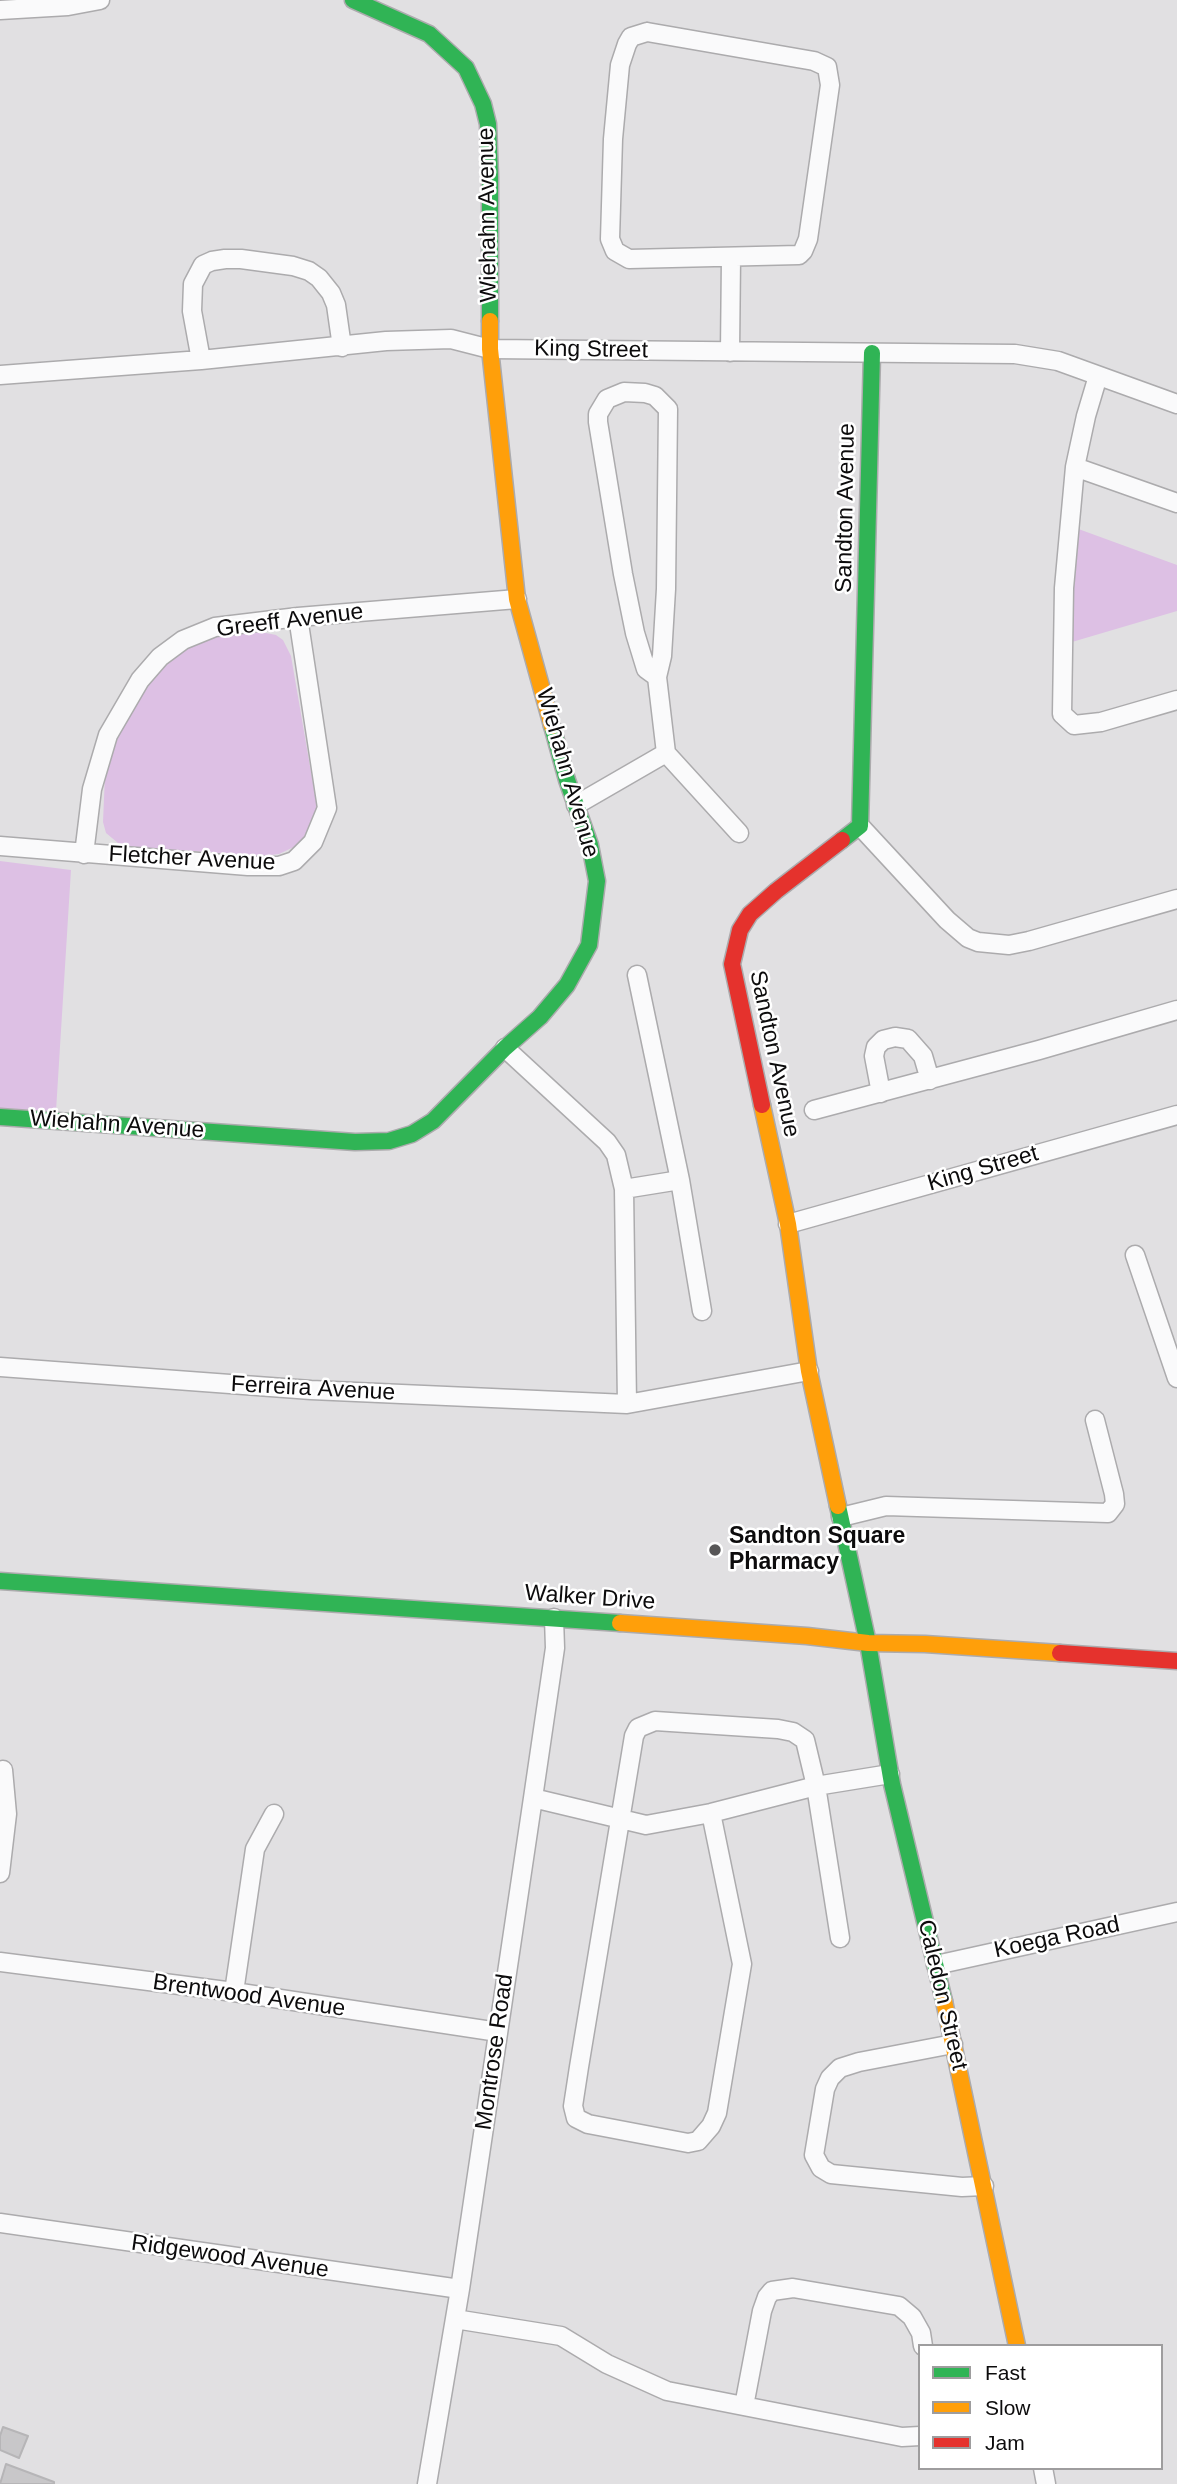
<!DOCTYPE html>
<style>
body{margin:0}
#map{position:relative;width:1177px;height:2484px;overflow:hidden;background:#e1e0e2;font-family:Arial,sans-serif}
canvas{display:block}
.legend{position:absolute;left:918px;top:2344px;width:245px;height:126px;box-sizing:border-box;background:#fff;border:2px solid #9e9d9e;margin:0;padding:9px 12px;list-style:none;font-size:21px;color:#0c0b0c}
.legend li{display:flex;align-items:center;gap:14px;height:35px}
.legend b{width:35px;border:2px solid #9e9d9e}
</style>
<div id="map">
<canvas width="1177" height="2484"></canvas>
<ul class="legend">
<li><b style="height:9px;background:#30b455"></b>Fast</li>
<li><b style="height:9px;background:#ff9f0a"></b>Slow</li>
<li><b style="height:9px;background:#e5322d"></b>Jam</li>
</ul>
</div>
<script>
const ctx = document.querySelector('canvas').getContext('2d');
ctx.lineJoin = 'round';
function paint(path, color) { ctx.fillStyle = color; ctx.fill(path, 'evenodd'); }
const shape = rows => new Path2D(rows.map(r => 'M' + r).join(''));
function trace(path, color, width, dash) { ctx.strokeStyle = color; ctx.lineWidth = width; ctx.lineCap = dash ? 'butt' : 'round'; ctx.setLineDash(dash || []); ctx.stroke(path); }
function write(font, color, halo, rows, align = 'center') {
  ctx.font = font + ' Arial,sans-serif'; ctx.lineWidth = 5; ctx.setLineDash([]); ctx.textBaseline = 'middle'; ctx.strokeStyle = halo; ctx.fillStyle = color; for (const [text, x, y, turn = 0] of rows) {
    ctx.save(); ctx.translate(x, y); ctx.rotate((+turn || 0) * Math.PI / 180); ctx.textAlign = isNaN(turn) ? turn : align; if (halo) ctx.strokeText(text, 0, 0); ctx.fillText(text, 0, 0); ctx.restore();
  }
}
paint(shape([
 [1073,527,1177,565,1177,611,1072,642,1068,637],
 [261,632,276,635,283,640,291,656,317,807,314,822,307,836,296,846,279,854,263,856,131,847,118,843,106,833,103,822,105,775,113,741,139,698,157,673,182,651,212,637],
 [0,861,71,870,56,1111,0,1108]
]), '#ddc0e4');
const building = shape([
 [3,2427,28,2436,19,2458,0,2450,0,2436,3,2427],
 [6,2464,54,2482,54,2484,0,2484,6,2464]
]);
paint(building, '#c8c7c9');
trace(building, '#b6b5b7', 2);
const street = shape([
 [0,10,68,6,100,0],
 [647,32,814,61,827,67,830,85,808,239,803,251,799,255,629,259,615,251,610,239,613,139,620,65,627,44,631,37,647,32],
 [730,352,731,258],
 [201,360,192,311,193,284,203,265,212,261,225,259,241,259,293,266,309,271,319,278,331,293,336,305,342,347],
 [0,375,201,360,386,341,451,339,490,349,1015,354,1058,361,1177,404],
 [1098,376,1086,416,1075,467,1064,588,1062,714,1074,725,1101,722,1177,700],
 [1075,467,1177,503],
 [657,677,646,669,635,633,623,574,598,422,598,414,607,399,624,392,645,393,655,396,668,409,666,589,662,656,657,677,666,753],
 [576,805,666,753,739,833],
 [860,826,947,920,968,938,978,942,1009,945,1029,941,1177,899],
 [0,846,248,866,279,866,294,861,313,842,327,808,298,617],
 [84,854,92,789,108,735,140,680,160,657,183,640,215,627,298,617,517,599],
 [637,975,680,1180,702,1311],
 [505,1048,607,1142,616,1155,624,1189,627,1404],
 [881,1093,874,1056,876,1047,883,1040,895,1037,908,1039,923,1056,930,1080],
 [814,1110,1039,1050,1177,1010],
 [624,1189,680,1180],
 [788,1224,1177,1115],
 [1135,1255,1177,1378],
 [0,1367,311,1390,627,1404,809,1371],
 [841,1517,886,1506,1108,1513,1115,1504,1114,1494,1095,1420],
 [533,1798,646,1825,711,1813,816,1786,890,1774],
 [711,1813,742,1964,717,2113,711,2126,698,2141,688,2143,588,2124,576,2118,573,2106,579,2067,634,1736,638,1728,655,1721,778,1729,793,1732,805,1740,816,1786,840,1938],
 [0,1873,7,1814,3,1770],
 [0,1962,234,1992,498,2032],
 [936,1965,1177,1912],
 [234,1992,255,1849,274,1814],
 [953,2044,859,2062,840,2068,830,2078,825,2089,814,2155,821,2168,831,2174,962,2187,984,2186],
 [0,2223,460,2289],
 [455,2319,561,2336,607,2364,667,2391,902,2437,920,2436],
 [744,2406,762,2311,767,2297,772,2291,793,2288,899,2306,912,2317,921,2333,923,2346],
 [1043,2468,1046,2484],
 [427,2484,460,2289,533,1798,555,1648,554,1618]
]);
const fast = shape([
 [353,0,429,34,466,68,483,104,488,124,490,177,490,321],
 [842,840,860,826,872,353],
 [0,1117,355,1142,389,1141,412,1134,433,1121,505,1048,540,1017,567,985,589,945,597,881,590,845,567,780,552,726],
 [838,1506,868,1643,892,1784,944,2001],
 [0,1581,620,1623]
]);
const slow = shape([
 [490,321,490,349,517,599,552,726],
 [762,1105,788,1224,809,1371,838,1506],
 [620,1623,807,1636,868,1643,925,1644,1060,1653],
 [944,2001,1017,2346]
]);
const jam = shape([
 [762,1105,732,964,740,930,750,914,776,891,842,840],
 [1060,1653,1177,1661]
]);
trace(street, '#acabad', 21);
trace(fast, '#acabad', 19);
trace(slow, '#acabad', 19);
trace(jam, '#acabad', 19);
trace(street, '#fafafb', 18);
trace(fast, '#30b455', 16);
trace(slow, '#ff9f0a', 16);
trace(jam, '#e5322d', 16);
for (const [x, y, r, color] of [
 [715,1550,7,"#575657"]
]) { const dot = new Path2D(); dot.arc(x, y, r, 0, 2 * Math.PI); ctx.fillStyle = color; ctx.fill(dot); trace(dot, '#fff', 2.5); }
write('23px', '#0c0b0c', '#fff', [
 ["Wiehahn Avenue",488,215,-91],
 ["King Street",591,350,1],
 ["Sandton Avenue",846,508,-89],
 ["Greeff Avenue",290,621,-7],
 ["Wiehahn Avenue",567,773,74],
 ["Fletcher Avenue",192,859,3],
 ["Sandton Avenue",774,1054,78],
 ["Wiehahn Avenue",117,1125,4],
 ["King Street",983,1169,-16],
 ["Ferreira Avenue",313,1389,3],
 ["Walker Drive",590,1598,4],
 ["Koega Road",1057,1938,-12],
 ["Caledon Street",942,1995,77],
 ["Brentwood Avenue",249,1996,8],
 ["Montrose Road",495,2052,-82],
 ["Ridgewood Avenue",230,2257,8]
]);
write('bold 23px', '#0c0b0c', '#fff', [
 ["Sandton Square",729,1537],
 ["Pharmacy",729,1563]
], 'left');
</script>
